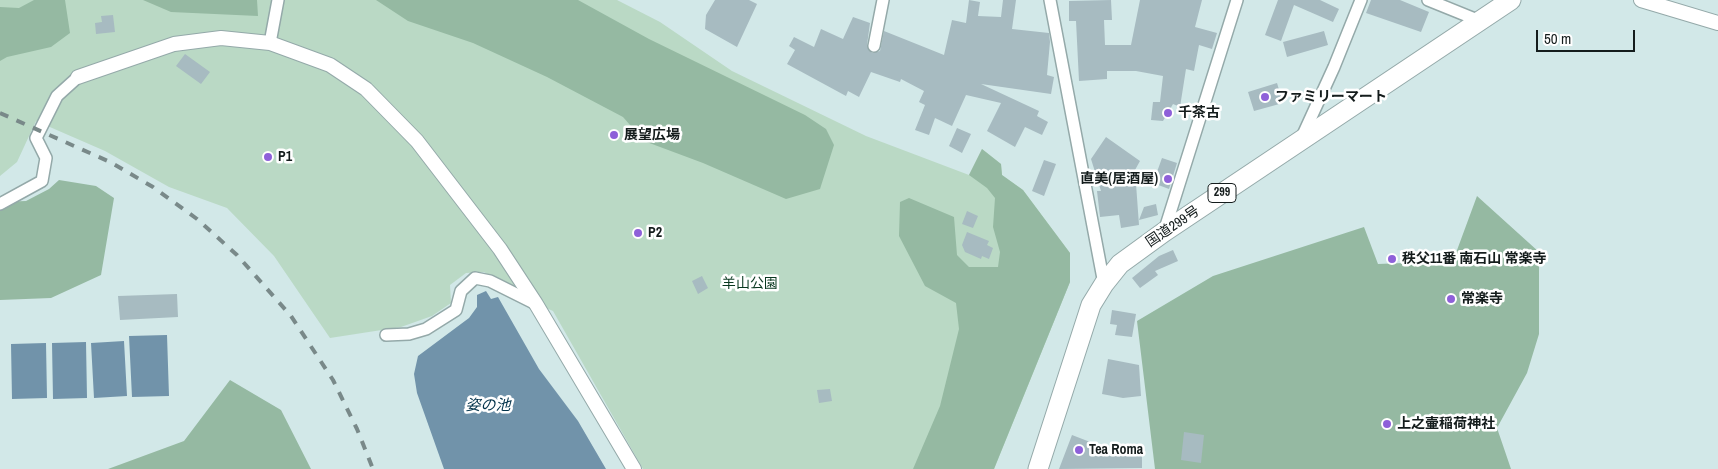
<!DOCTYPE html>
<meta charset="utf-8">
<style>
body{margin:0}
#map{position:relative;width:1718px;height:469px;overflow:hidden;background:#d2e8e8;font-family:"Archivo Narrow",sans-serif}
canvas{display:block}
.scale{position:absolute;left:1536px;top:30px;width:99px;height:22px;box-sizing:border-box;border:2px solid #141c1c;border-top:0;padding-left:6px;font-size:15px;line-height:18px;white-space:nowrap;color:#141c1c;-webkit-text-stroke:4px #fff;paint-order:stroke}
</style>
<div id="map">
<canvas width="1718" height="469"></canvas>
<div class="scale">50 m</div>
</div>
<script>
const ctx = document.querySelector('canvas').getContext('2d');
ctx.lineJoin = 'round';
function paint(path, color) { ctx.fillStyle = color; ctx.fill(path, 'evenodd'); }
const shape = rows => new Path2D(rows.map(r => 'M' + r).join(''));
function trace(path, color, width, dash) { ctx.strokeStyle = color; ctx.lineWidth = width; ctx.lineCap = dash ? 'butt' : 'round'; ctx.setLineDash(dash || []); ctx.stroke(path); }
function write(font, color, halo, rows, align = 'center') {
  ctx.font = font + ' "Archivo Narrow","Noto Sans JP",sans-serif'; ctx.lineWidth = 5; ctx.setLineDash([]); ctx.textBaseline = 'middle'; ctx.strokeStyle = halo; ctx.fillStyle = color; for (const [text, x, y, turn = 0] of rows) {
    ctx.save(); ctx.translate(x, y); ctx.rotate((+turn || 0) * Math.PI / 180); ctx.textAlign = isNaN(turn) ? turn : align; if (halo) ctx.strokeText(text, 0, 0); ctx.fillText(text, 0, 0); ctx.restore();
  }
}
paint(shape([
 [0,0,617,0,660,22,732,71,866,136,969,175,982,149,1001,164,1002,175,1023,190,1070,253,1070,282,994,469,643,469,553,311,521,297,484,272,466,273,450,285,451,303,432,316,401,327,330,338,274,256,227,208,169,187,105,151,36,121,17,162,0,176]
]), '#bad9c5');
paint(shape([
 [34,0,65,0,70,33,51,47,7,57,0,61,0,7,19,8],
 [143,0,257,0,258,16,171,12],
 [376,0,578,0,649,39,805,115,826,129,834,145,820,189,786,199,703,163,644,141,623,117,547,77,473,43,408,21],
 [982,149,1001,164,1002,175,1023,190,1070,253,1070,282,994,469,913,469,940,406,959,329,956,303,925,286,899,236,900,202,909,198,954,217,957,255,969,267,998,267,1000,252,993,227,995,198,987,188,969,175],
 [59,180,96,186,114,198,101,275,51,298,0,300,0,202,26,201,49,189],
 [1477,196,1539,252,1539,334,1527,373,1497,428,1511,469,1155,469,1137,321,1213,276,1364,227,1378,264,1453,261],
 [230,380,281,410,311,469,108,469,184,441]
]), '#95b9a2');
paint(shape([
 [486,291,491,299,498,297,539,369,578,421,606,469,444,469,417,393,414,374,418,356,469,318,477,307,477,295],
 [167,335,169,396,132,397,129,336],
 [124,341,127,396,94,398,91,343],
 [86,342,87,398,53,399,52,343],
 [46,343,47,398,12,399,11,344]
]), '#7193aa');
paint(shape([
 [715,0,749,0,757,4,737,47,705,29,706,15],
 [969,0,980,2,978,16,1001,17,1003,0,1016,0,1012,29,1049,33,1050,42,1047,75,1054,77,1051,94,981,84,1039,111,1037,116,1048,122,1042,135,1025,127,1015,147,987,131,1001,103,966,95,952,126,935,118,929,135,915,130,925,105,919,102,924,91,901,79,900,82,871,72,859,97,848,91,846,96,787,64,795,50,789,46,794,37,814,47,821,29,843,39,853,17,870,23,867,45,872,53,880,51,884,31,944,55,952,20,966,23],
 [1111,0,1112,20,1104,20,1105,45,1131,45,1140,0,1202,0,1195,27,1217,33,1212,49,1199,45,1194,71,1186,69,1180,107,1173,104,1163,121,1151,120,1153,102,1160,102,1163,76,1136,71,1107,71,1107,79,1079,81,1076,21,1069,21,1069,1],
 [1278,0,1320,0,1339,9,1333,22,1294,5,1281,41,1265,35],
 [1371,0,1400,0,1429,12,1421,32,1366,13],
 [113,15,115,32,96,34,95,23,102,22,101,16],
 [1324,31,1328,45,1287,57,1283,42],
 [185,54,210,72,201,84,176,66],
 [1277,83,1283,103,1254,111,1248,92],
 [957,128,971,134,962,153,949,146],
 [1106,137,1140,161,1135,170,1139,225,1121,228,1119,215,1100,217,1097,191,1101,191,1091,159],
 [1162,158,1177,163,1169,189,1153,183],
 [1044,160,1056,164,1044,196,1032,191],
 [1156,204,1158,215,1139,220,1144,207],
 [967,211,978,216,973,228,962,224],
 [967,232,989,241,987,245,993,248,989,259,982,256,981,259,965,252,962,245],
 [1173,250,1178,261,1155,271,1158,275,1140,288,1132,278,1159,256],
 [702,276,708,288,698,294,692,281],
 [177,294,178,317,120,320,118,296],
 [1112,310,1136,314,1132,337,1115,335,1117,325,1110,324],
 [1108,359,1139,365,1141,396,1123,398,1102,394],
 [830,389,832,401,819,403,817,390],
 [1184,432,1204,435,1201,463,1181,460],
 [1072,435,1098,445,1094,456,1130,455,1130,451,1142,451,1142,468,1059,469]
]), '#a7bbc1');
const minor = shape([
 [1050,0,1104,284],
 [1428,0,1480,21],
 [270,43,278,0],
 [874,46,883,0],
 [1302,137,1334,67,1361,0],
 [0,204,42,181,46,158,36,138,57,96,78,77],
 [1164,232,1237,0],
 [386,335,409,334,426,329,456,310,461,291,475,278,490,281,536,304]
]);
const tertiary = shape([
 [1641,0,1718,23],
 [78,77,174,44,221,38,270,43,330,65,366,89,417,141,500,249,536,304,634,469]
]);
const trunk = shape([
 [1038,469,1091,305,1104,284,1120,264,1164,232,1511,0]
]);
trace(minor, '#94a9a9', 14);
trace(tertiary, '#94a9a9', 16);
trace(trunk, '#94a9a9', 21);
trace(minor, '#fff', 11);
trace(tertiary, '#fff', 14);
trace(trunk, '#fff', 19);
trace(shape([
 [0,113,110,162,153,187,197,219,237,255,291,316,333,380,357,429,373,469]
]), '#798989', 4, [9, 9]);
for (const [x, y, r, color] of [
 [1265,97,5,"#8e60d9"],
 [1168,113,5,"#8e60d9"],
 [614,135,5,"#8e60d9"],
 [268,157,5,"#8e60d9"],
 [1168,179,5,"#8e60d9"],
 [638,233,5,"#8e60d9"],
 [1392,259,5,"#8e60d9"],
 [1451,299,5,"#8e60d9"],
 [1387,424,5,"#8e60d9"],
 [1079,450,5,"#8e60d9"]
]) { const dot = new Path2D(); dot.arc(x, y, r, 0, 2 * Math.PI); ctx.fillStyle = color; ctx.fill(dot); trace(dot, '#fff', 2); }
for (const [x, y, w] of [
 [1222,193,28]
]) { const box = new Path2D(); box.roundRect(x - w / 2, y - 9.5, w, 19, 4); ctx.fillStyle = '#fff'; ctx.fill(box); trace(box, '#141c1c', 1); }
write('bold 12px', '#141c1c', null, [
 ["299",1222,193]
]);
write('bold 14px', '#141c1c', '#fff', [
 ["ファミリーマート",1275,97],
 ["千茶古",1178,113],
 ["展望広場",624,135],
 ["P1",278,157],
 ["直美(居酒屋)",1158,179,"right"],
 ["P2",648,233],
 ["秩父11番 南石山 常楽寺",1402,259],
 ["常楽寺",1461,299],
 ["上之壷稲荷神社",1397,424],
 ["Tea Roma",1089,450]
], 'left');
write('14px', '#141c1c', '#fff', [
 ["国道299号",1173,227,-34]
]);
write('14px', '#093820', '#fff', [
 ["羊山公園",750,284]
]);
write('italic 15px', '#02324a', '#fff', [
 ["姿の池",488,406]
]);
</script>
